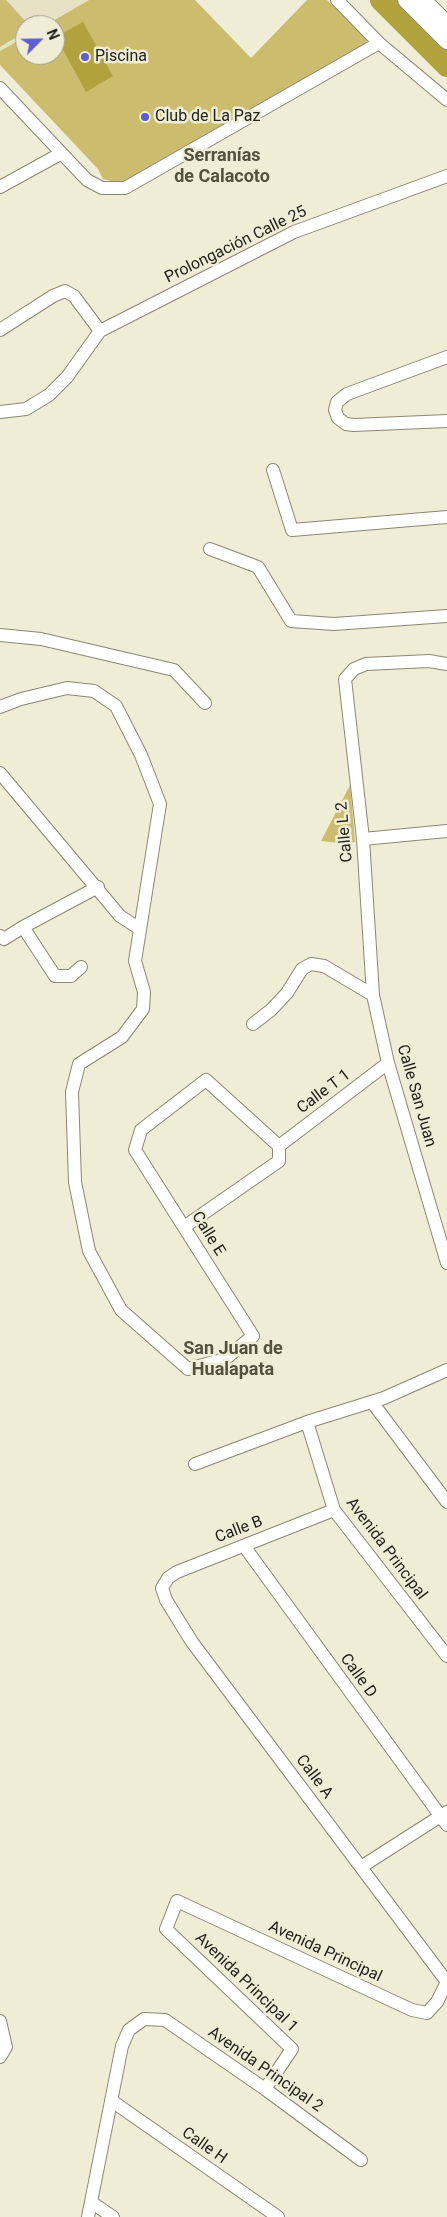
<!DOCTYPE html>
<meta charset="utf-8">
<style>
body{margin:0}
#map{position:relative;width:447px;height:2217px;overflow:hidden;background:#f0edd7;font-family:Roboto,sans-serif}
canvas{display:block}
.north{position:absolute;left:15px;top:15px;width:50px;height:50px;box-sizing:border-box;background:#f0edd7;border:1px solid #9e9c8c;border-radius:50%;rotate:67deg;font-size:14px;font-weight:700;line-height:20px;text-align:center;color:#24231b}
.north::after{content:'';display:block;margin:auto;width:18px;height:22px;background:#605cd5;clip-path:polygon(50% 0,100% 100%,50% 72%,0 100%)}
</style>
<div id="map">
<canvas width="447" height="2217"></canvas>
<div class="north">N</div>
</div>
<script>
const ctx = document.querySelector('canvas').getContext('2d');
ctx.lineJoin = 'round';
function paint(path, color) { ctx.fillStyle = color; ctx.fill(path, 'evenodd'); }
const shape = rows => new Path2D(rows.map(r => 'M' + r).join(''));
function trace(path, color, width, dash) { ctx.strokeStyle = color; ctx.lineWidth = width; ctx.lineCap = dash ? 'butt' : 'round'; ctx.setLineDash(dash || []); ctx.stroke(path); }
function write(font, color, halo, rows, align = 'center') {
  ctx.font = font + ' Roboto,sans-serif'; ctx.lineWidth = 5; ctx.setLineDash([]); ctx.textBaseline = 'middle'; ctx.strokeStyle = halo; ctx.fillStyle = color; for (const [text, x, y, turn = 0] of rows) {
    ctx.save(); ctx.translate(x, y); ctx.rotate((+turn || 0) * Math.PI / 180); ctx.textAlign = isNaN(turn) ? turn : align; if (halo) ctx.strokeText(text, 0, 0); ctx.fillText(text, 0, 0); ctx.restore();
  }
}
paint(shape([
 [0,0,89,0,46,25,25,25,25,37,0,51]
]), '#e7e2c6');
paint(shape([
 [0,0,6,0,29,25,25,25,25,32,0,47],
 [89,0,195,0,251,58,307,0,327,0,367,40,365,48,126,181,115,182,103,179,98,169,0,65,0,51,25,37,25,55,55,55,55,25,46,25],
 [350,785,355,842,347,844,321,841]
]), '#cbbd6d');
paint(shape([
 [83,22,113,76,86,92,56,37]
]), '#b2a23e');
trace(shape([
 [381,0,447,66]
]), '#b2a23e', 22);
const minor = shape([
 [337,0,379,43,447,100],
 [0,88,87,180,102,188,125,188,379,43],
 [0,187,60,154],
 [0,330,53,296,65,291,74,296,100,331],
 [447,357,347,394,337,402,335,410,338,418,346,424,354,425,447,421],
 [0,412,26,409,49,395,67,377,100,331,294,232,447,176],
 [273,470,292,530,447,517],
 [210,549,258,567,291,621,334,624,447,616],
 [0,635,41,639,174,670,205,703],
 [447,664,429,661,366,664,354,669,345,679,363,839,373,995,388,1063,447,1263],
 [0,707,21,699,67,688,94,691,116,706,141,755,160,804,135,961,144,992,143,1009,122,1037,79,1064,72,1092,75,1182,89,1251,121,1310,188,1369,225,1359,253,1336,135,1150,141,1130,206,1080,279,1146,279,1161,184,1227],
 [0,773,120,916,140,929],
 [363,839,447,831],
 [23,927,55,976,71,976,81,967],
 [0,936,4,939,23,927,98,887],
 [253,1024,271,1010,287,993,302,969,311,964,324,966,373,995],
 [279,1146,388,1063],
 [447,1370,384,1398,307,1422,334,1510,447,1656],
 [372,1402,447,1502],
 [195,1464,307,1422],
 [244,1546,447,1825],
 [361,1867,447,1812],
 [0,2021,6,2047,0,2057],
 [265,2089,292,2049,166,1929,177,1901,412,2010,427,2013,437,2002,447,1982,192,1642,166,1600,162,1588,168,1578,177,1572,334,1510],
 [112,2101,278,2217],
 [91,2202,113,2217],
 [88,2217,122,2046,129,2030,144,2019,165,2020,265,2089,361,2160]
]);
const major = shape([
 [406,0,447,41],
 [423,0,447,24]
]);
trace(minor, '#8a8774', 14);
trace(major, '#8a8774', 18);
trace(minor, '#fff', 12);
trace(major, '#fff', 16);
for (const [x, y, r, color] of [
 [85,57,5,"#605cd5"],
 [145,117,5,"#605cd5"]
]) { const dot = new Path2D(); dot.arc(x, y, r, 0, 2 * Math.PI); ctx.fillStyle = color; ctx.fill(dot); trace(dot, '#f0edd7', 2); }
write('16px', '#24231b', '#f0edd7', [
 ["Piscina",95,57],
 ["Club de La Paz",155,117]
], 'left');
write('16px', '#24231b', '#f0edd7', [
 ["Prolongación Calle 25",236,245,-26],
 ["Calle L 2",345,832,-95],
 ["Calle T 1",324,1092,-37],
 ["Calle San Juan",416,1096,74],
 ["Calle E",208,1234,58],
 ["Calle B",239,1530,-21],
 ["Avenida Principal",386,1549,53],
 ["Calle D",358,1676,54],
 ["Calle A",314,1777,53],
 ["Avenida Principal",325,1952,25],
 ["Avenida Principal 1",246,1983,44],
 ["Avenida Principal 2",265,2070,35],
 ["Calle H",204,2146,35]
]);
write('bold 18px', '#54513f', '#f0edd7', [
 ["Serranías",222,156],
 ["de Calacoto",222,177],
 ["San Juan de",233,1349],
 ["Hualapata",233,1370]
]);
</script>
